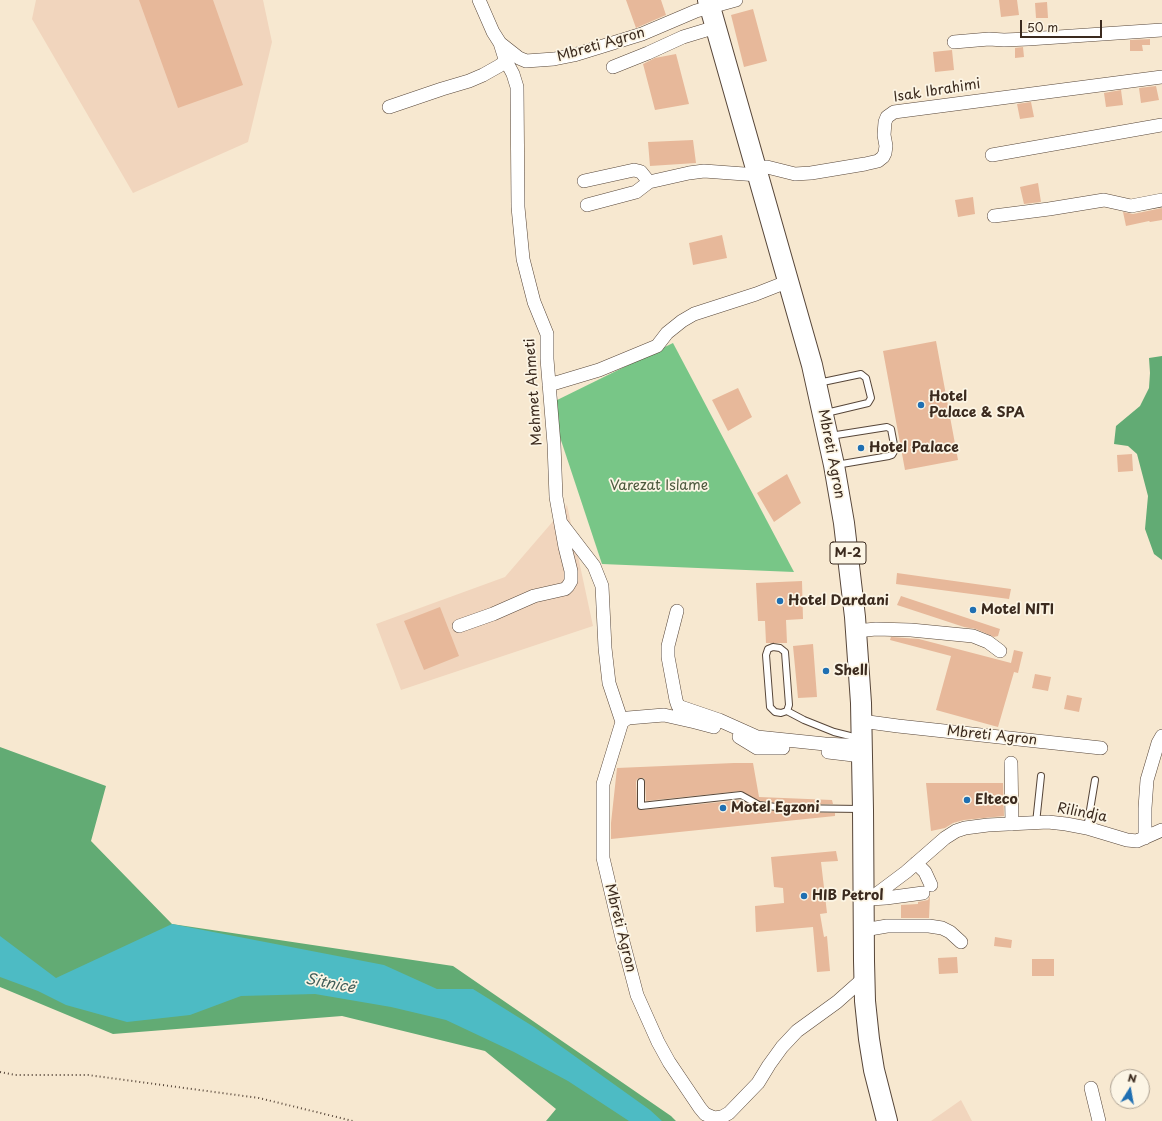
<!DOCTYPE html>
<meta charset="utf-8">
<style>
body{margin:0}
#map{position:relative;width:1162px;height:1121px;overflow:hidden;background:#f7e8d0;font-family:"Playpen Sans",sans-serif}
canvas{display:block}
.north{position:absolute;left:1110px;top:1069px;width:40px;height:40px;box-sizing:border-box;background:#fcf5e5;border:1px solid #afa495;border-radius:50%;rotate:11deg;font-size:11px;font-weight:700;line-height:16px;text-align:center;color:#3b2a1e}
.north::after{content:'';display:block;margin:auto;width:14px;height:18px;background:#1f6fb2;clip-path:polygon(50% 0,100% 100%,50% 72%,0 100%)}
.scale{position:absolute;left:1020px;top:20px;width:82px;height:18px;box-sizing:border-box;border:2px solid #3b2a1e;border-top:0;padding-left:5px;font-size:12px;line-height:14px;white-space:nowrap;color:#3b2a1e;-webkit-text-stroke:3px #fcf5e5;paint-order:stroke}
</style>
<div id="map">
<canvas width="1162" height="1121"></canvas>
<div class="north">N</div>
<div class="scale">50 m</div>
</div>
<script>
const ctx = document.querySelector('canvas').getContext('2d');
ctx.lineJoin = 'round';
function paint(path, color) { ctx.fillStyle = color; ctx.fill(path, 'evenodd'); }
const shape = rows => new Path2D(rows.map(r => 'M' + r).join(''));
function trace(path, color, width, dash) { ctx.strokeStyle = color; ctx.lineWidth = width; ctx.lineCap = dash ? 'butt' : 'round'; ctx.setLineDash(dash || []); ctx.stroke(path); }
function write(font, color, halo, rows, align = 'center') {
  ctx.font = font + ' "Playpen Sans",sans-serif'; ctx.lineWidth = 3.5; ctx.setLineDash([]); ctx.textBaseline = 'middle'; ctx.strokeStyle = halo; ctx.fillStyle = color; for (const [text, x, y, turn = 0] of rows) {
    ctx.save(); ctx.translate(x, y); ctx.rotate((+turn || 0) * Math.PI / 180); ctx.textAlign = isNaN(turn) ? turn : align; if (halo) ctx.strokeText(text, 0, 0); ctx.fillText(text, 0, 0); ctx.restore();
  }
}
paint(shape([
 [36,0,263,0,272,42,248,142,133,193,32,19],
 [567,505,593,626,401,690,376,624,505,577],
 [961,1100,972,1121,931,1121]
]), '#f1d5bd');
paint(shape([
 [673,343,794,572,602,564,549,404]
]), '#78c687');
paint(shape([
 [1162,356,1162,560,1154,554,1145,529,1148,496,1137,454,1128,446,1114,444,1116,426,1140,406,1149,388,1150,373,1149,358],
 [0,747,106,786,91,841,172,924,453,966,671,1116,676,1121,546,1121,556,1109,485,1051,342,1016,113,1034,0,987]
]), '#62ab74');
paint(shape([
 [172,924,384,965,437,989,473,989,534,1027,650,1110,662,1121,629,1121,568,1081,514,1052,446,1020,391,1007,315,994,241,996,190,1015,127,1022,66,1005,38,991,0,977,0,936,56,978]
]), '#4dbbc4');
paint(shape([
 [139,0,213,0,243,85,178,108],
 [626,0,661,0,666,15,636,28],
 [999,0,1017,0,1019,15,1001,17],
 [1047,2,1048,18,1036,18,1035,3],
 [753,9,767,61,744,67,731,15],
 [1150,39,1150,45,1142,45,1143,51,1130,51,1130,40],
 [1023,47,1024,57,1015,58,1015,48],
 [952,50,954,70,935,72,933,52],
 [676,54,689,104,655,110,643,64,655,58],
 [1156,86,1159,100,1141,103,1139,88],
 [1121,90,1123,105,1106,107,1104,93],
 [1031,102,1034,117,1020,119,1017,104],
 [693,140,696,163,650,166,648,142],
 [1038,183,1041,202,1024,204,1020,187],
 [973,197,975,214,958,217,955,200],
 [1162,208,1162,220,1150,222,1149,221,1126,226,1123,212,1133,214],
 [722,235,727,258,693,265,689,243],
 [936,341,958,460,905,470,883,351],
 [738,388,752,417,728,431,712,400],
 [1132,454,1133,471,1118,472,1117,455],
 [787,474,801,503,774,522,757,493],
 [897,573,1011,589,1009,599,896,584],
 [802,581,803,619,786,620,787,643,766,643,765,621,758,621,756,583],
 [901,596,1000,629,998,636,994,637,976,629,964,627,897,605],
 [440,607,459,656,424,670,404,621],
 [891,637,919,639,1011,663,1014,650,1023,652,1018,673,1014,672,998,727,936,710,951,656,890,640],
 [813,644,817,697,798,698,793,646],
 [1035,674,1051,677,1048,691,1032,688],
 [1067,695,1082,698,1079,712,1064,709],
 [734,763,753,763,759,797,832,800,833,804,785,804,760,801,741,791,646,801,645,782,644,778,641,778,637,779,636,782,637,808,641,810,740,800,758,809,785,812,835,813,835,816,611,839,611,823,617,768],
 [926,783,1003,783,1004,816,964,820,953,823,945,828,931,831],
 [836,851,838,861,821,862,827,913,820,914,824,937,827,936,830,971,817,972,813,927,756,932,755,906,784,903,783,888,774,887,771,857],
 [930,896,929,918,901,918,901,905,918,904,918,902,928,900],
 [995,937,1012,940,1011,948,994,946],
 [957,957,958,973,939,974,938,958],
 [1032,959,1054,959,1054,976,1032,976]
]), '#e7b89a');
const service = shape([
 [818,383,861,374,866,378,871,398,868,403,826,413],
 [830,436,887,427,891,429,895,450,892,455,889,456,836,465],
 [773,647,780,648,785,652,789,705,787,711,781,713,775,712,770,707,766,655,768,649,773,647],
 [787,711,804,720,834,732,858,738],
 [641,782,641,806,741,795,759,805,785,808,861,809],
 [1036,823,1041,776],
 [1087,828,1095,780]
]);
const minor = shape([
 [954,42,989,39,1004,40,1028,39,1162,30],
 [500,43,519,58,526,61,554,59,574,55,642,34,696,11,736,0],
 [613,67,648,53,683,37,716,27],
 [389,107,442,89,469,81,483,75,499,66,502,64,505,59],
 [992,155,1162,125],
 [756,169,767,167,795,174,811,173,865,164,878,161,883,157,885,153,886,146,884,135,885,122,887,117,894,112,1162,77],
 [584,181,634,170,638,171,641,172,649,182],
 [587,205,636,192,649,182,689,173,704,171,758,175],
 [994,216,1049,209,1104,200,1131,206,1162,200],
 [549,385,599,370,657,346,667,333,682,321,694,314,756,294,789,281],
 [561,523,594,566,602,586,605,648,609,683,622,722,603,784,603,858,621,934,637,995,658,1042,669,1062,700,1108,705,1114,714,1118,722,1117,729,1113,758,1083,769,1065,782,1047,797,1031,837,1002,864,978],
 [677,611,668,646,668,657,676,700,678,706,719,720,757,737,825,744,862,746],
 [459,626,493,614,534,596,565,589,568,586,571,581,571,571,565,547,556,497,554,444,547,359,547,334,534,302,523,259,518,207,517,87,513,74,505,59,500,43,493,32,479,0],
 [856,631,876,629,911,630,973,636,988,642,1000,651],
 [861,721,898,726,1101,748],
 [622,722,628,718,664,715,695,722,714,727],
 [739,737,757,748,783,748],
 [828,752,862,756],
 [1011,763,1012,824],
 [1145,838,1145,808,1147,780,1158,743,1162,736],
 [916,863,925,872,931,885],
 [870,899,886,898,923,893],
 [863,902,870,899,906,872,945,838,956,831,965,828,988,825,1048,822,1066,824,1087,828,1127,840,1137,841,1162,830],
 [864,930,887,926,929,926,942,928,950,932,961,942],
 [1091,1088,1099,1121]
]);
const primary = shape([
 [708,0,812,365,834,465,844,523,855,617,861,703,863,810,864,961,865,1001,869,1039,874,1070,887,1121]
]);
trace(service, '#574639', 8);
trace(minor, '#574639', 14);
trace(primary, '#574639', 22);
trace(shape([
 [0,1072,15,1075,88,1075,259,1098,353,1121]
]), '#574639', 2, [1, 3]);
trace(service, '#fff', 6);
trace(minor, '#fff', 13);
trace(primary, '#fff', 20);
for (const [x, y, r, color] of [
 [921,405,4,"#1f6fb2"],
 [861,448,4,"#1f6fb2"],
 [780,601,4,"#1f6fb2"],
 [973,610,4,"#1f6fb2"],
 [826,671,4,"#1f6fb2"],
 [967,800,4,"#1f6fb2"],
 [723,808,4,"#1f6fb2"],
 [804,896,4,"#1f6fb2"]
]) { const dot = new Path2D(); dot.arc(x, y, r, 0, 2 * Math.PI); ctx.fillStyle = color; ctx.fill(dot); trace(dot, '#fcf5e5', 1.5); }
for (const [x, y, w] of [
 [848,553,36]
]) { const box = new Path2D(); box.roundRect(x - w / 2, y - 11, w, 22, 3); ctx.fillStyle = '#fcf5e5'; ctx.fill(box); trace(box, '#3b2a1e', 1); }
write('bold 13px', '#3b2a1e', null, [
 ["M-2",848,553]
]);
write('14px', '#3b2a1e', '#fcf5e5', [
 ["Mbreti Agron",601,45,-16],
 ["Isak Ibrahimi",937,91,-9],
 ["Mehmet Ahmeti",534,392,-94],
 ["Mbreti Agron",831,454,79],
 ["Mbreti Agron",992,736,6],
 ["Rilindja",1082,813,11],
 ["Mbreti Agron",620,928,76]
]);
write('bold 14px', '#3b2a1e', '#fcf5e5', [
 ["Hotel",929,397],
 ["Palace & SPA",929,413],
 ["Hotel Palace",869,448],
 ["Hotel Dardani",788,601],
 ["Motel NITI",981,610],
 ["Shell",834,671],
 ["Elteco",975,800],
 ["Motel Egzoni",731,808],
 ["HIB Petrol",812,896]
], 'left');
write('14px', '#4d593e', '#fcf5e5', [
 ["Varezat Islame",659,486]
]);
write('italic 15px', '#415d58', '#fcf5e5', [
 ["Sitnicë",330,984,11]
]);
</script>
